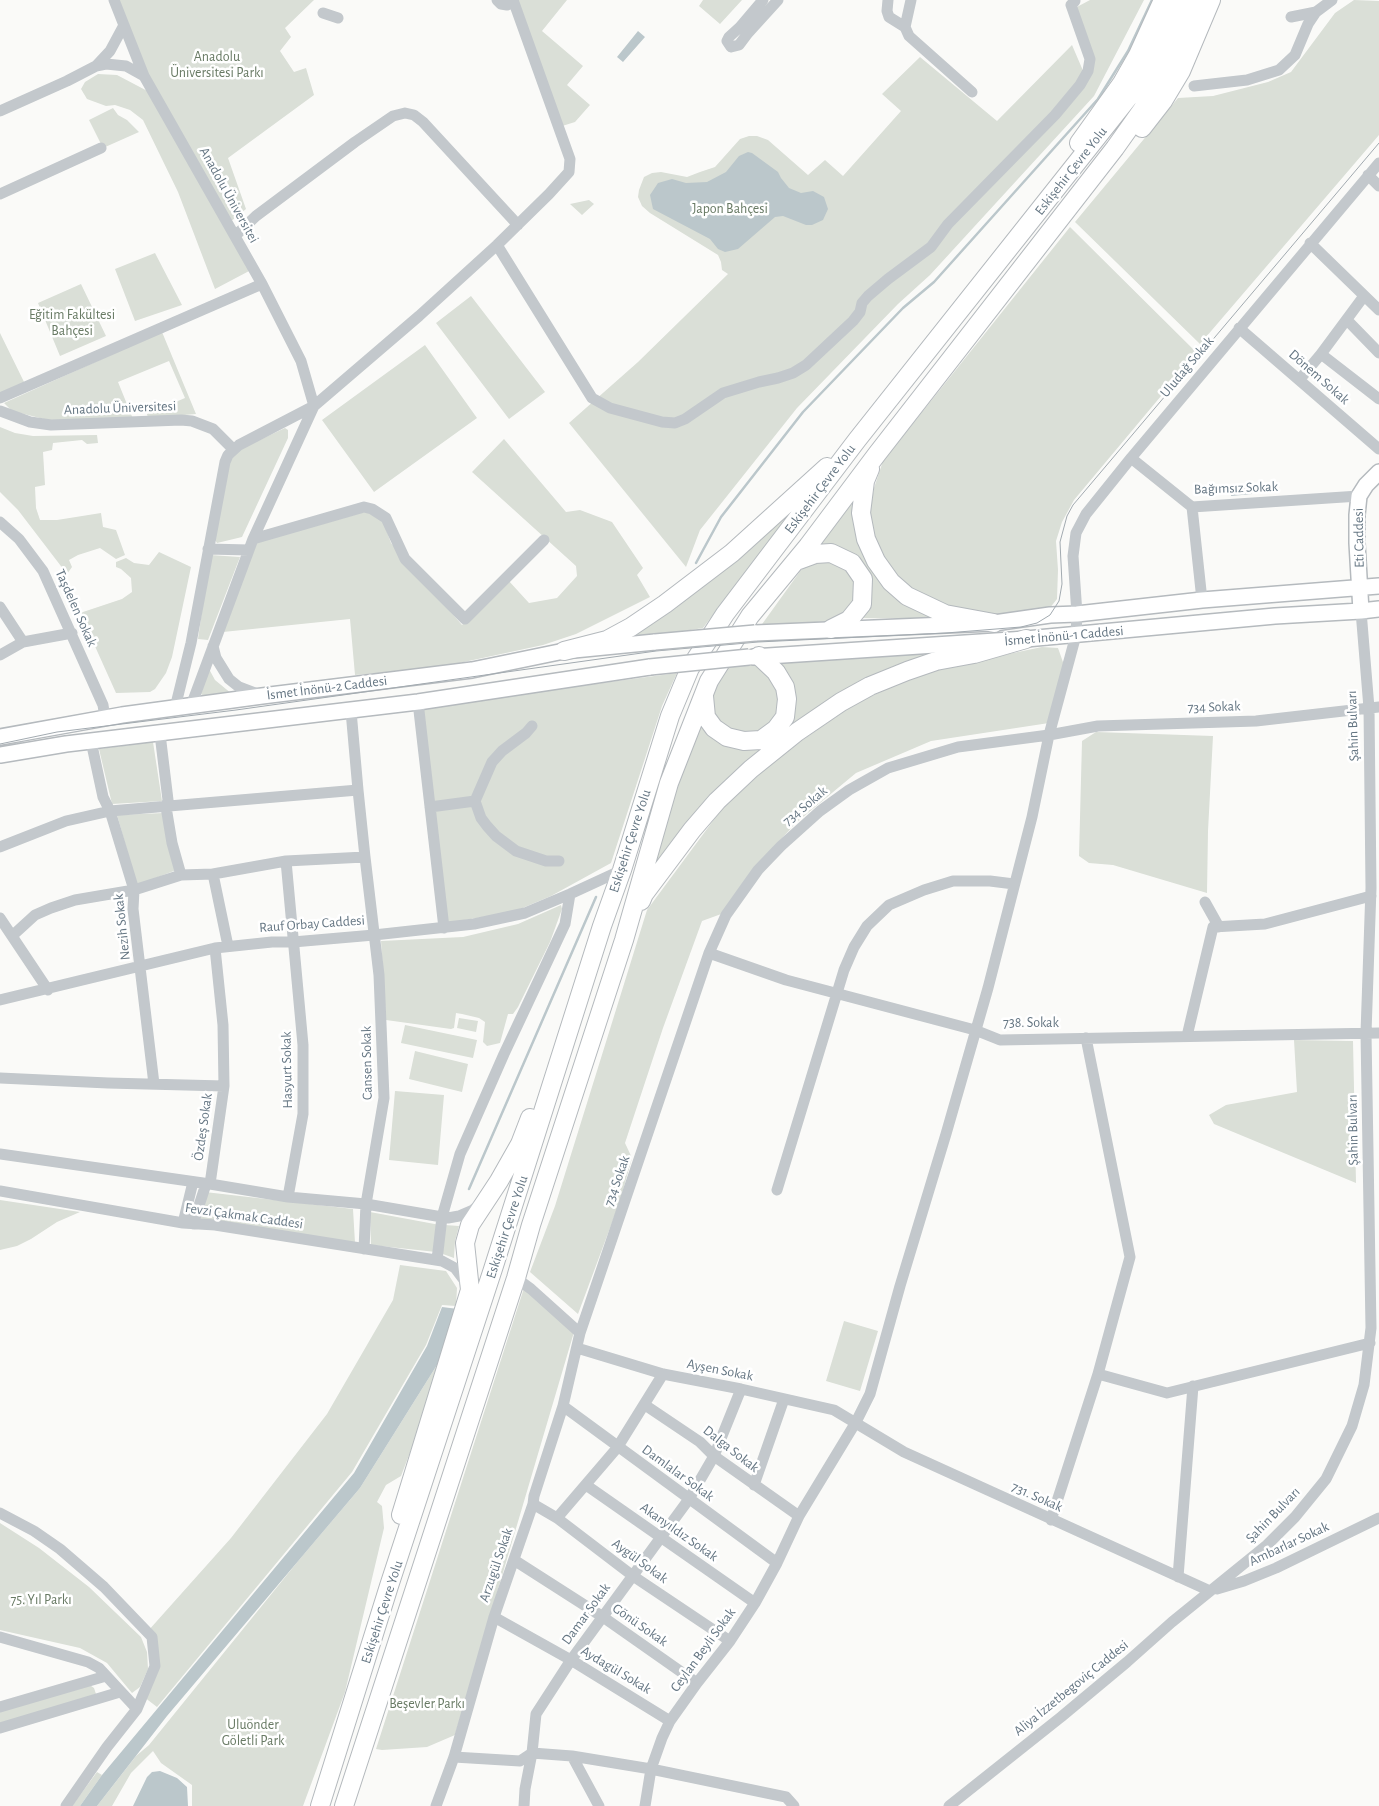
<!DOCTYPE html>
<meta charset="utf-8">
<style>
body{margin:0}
canvas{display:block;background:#fafaf8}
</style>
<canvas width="1379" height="1806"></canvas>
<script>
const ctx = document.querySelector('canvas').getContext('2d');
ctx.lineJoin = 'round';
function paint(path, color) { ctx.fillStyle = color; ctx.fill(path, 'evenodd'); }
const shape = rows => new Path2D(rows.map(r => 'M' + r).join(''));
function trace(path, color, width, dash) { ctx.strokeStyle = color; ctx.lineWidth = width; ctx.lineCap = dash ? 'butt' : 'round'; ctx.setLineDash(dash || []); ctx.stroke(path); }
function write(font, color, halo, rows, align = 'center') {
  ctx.font = font + ' "Alegreya Sans",sans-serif'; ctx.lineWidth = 5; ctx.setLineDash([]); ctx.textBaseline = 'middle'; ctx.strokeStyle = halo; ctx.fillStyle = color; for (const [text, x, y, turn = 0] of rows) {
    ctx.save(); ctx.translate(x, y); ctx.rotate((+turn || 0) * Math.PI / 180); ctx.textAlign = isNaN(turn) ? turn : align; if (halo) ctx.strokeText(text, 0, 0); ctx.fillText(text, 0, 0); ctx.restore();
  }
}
paint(shape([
 [118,0,314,0,285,28,291,37,280,51,294,72,306,68,314,95,228,158,246,209,230,222,147,72],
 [513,0,567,0,542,31,583,66,567,85,590,105,575,122,559,127],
 [703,0,742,0,720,24,699,6],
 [1090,0,1144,0,1094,96,930,275,898,304,797,408,700,530,686,567,569,423,638,362,728,274,722,270,721,262,718,255,650,213,642,206,638,197,639,190,644,177,652,173,661,172,687,177,700,172,715,167,740,139,749,136,757,136,768,140,808,175,825,160,843,176,901,111,882,94,920,57,997,121,1072,45,1087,80,1091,71,1075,8],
 [1354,0,1379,1,1379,135,1200,344,1075,222,1178,98,1213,96,1268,82,1291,72,1335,13],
 [98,74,117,75,155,95,251,270,215,289,178,192,143,120,130,110,115,105,106,106,87,99,81,89,85,82],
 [113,108,118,115,127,120,139,132,103,148,89,120],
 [589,200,594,204,582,215,570,204],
 [1070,227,1197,353,1074,500,1062,522,1056,541,1058,570,1057,599,1049,609,1038,613,988,615,961,610,931,602,906,588,886,566,874,539,870,512,874,488,883,461],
 [155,253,182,305,135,321,115,269],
 [81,284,106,336,60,356,38,303],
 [471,296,545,392,509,419,436,323],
 [162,332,196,414,148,418,147,414,185,398,169,361,118,382,133,419,52,421,12,411,4,403],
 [0,333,26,386,0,398],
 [425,345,477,418,374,492,322,420],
 [0,427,15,433,33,436,97,435,98,443,87,444,82,440,53,443,52,450,43,452,45,485,35,487,36,508,40,520,57,520,101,513,103,527,116,530,125,555,116,559,100,548,78,555,69,560,72,567,67,574,18,510,0,492],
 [285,428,288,430,288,438,242,537,217,543,213,537,226,468,236,451],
 [504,439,566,512,580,510,612,522,643,568,637,575,650,597,576,634,543,645,436,668,355,675,350,619,223,632,256,543,368,511,383,521,391,543,462,625,508,580,529,603,557,598,577,576,576,566,472,472],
 [856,494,874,566,941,619,856,618,866,581,811,550],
 [797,504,703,628,616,642],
 [159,552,191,567,172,657,166,673,155,689,150,692,116,693,80,613,122,599,132,592,131,578,121,569,116,567,116,562,126,558,134,563,149,565],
 [210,555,240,557,208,640,198,639],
 [831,559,857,575,857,602,840,620,760,627,801,570,816,560],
 [1042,647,1058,648,1064,665,1049,723,931,741,856,773,797,822,756,866,724,913,702,921,663,1028,625,1143,632,1158,620,1201,578,1314,530,1272,555,1206,647,910,721,810,778,757,856,703,927,671],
 [953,650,794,730,727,780,680,831,650,870,700,719,753,745,790,708,771,662],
 [746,663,753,664,762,670,770,678,776,689,779,704,777,715,772,724,760,733,744,736,713,721,708,700,726,666,735,665,737,667],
 [209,669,215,680,232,694,204,696,201,694],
 [677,673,662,706,611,863,551,896,513,912,447,923,423,707],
 [1096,732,1213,736,1208,831,1207,893,1113,865,1089,863,1079,856,1082,741],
 [153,742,162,801,112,804,99,749],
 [164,813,179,869,137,885,117,815],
 [561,905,562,909,550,942,518,1007,513,1014,508,1014,500,1043,487,1046,483,1042,485,1022,479,1018,462,1014,456,1013,454,1028,451,1029,386,1020,381,941,463,937,518,924],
 [459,1018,478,1021,476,1032,457,1028],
 [405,1025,477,1040,473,1058,401,1043],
 [1294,1040,1353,1041,1356,1183,1214,1124,1209,1115,1226,1105,1297,1092],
 [415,1051,468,1064,462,1092,409,1079],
 [395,1091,444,1095,438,1165,389,1160],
 [205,1192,353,1209,355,1243,196,1221],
 [0,1200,80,1212,57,1222,31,1239,17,1246,0,1250],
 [370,1212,440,1225,436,1252,371,1245],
 [445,1225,459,1226,455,1241,454,1258,440,1253],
 [400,1265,446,1271,457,1288,456,1306,442,1305,426,1345,352,1472,157,1707,144,1697,157,1667,148,1631,231,1538,327,1414,393,1300],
 [524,1288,574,1332,455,1735,427,1747,382,1750,376,1749],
 [844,1321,878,1331,860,1391,826,1381],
 [437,1365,438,1379,401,1476,386,1485,377,1502,382,1506,384,1528,345,1692,303,1806,192,1806,192,1785,161,1763,153,1751,131,1773,112,1806,97,1806,136,1756,149,1745,299,1560,360,1488],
 [0,1523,39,1548,89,1587,141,1637,147,1652,148,1669,140,1687,132,1693,107,1663,80,1648,0,1630],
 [87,1683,94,1688,96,1694,0,1726,0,1708],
 [97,1772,102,1775,80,1806,72,1806]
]), '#dadfd7');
paint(shape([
 [638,31,645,37,623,62,617,57],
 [748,152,752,153,778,172,781,178,789,188,801,193,813,191,824,197,828,209,823,220,812,225,806,225,783,216,775,217,738,249,725,252,718,249,710,239,653,209,650,195,658,183,672,179,686,183,707,182,726,172,739,156],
 [1248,485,1252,494,1231,496,1233,486],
 [442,1307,458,1309,437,1365,360,1488,167,1716,97,1806,80,1806,102,1775,354,1473,427,1346],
 [160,1771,177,1778,187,1787,188,1806,133,1806,147,1777,152,1772]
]), '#bbc7cb');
trace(shape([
 [696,563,721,517,803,412,903,308,934,282,1098,99,1128,51,1152,0],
 [469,1189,596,897]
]), '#bbc7cb', 2.5);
const major = shape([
 [1361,611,1357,543,1357,515,1359,496,1366,485,1379,472],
 [755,633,994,623,1050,615,1077,614,1202,600,1379,586],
 [753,657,1026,639,1275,616,1361,611,1379,609],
 [0,737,122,715,262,696,472,670,564,651,655,642],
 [0,755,66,744,418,702,650,667]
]);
const highway = shape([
 [1142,128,1163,101,1181,71,1211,0],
 [1079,143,1122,83,1138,55,1163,0],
 [870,469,865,481,861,513,866,539,876,561,891,582,907,596,945,614,994,623],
 [796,561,815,554,831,553,852,563,863,579,862,604,849,620,831,629],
 [564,651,607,640,631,627,665,604,732,553,827,467],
 [704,696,706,717,714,728,727,737,744,741,761,740,776,729,785,717,787,699,785,687,776,672,759,656],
 [641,901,644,894,692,830,717,801,751,769,797,732,841,702,870,686,907,671,936,661,974,654,1026,639],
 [401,1515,470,1290,465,1243,470,1225,499,1181,520,1144,530,1118],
 [320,1806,389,1586,493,1269,602,926,622,870,670,716,690,668,725,614,857,440,1136,88,1161,42,1179,0],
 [344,1806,516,1278,531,1225,624,940,669,783,709,681,750,616,808,546,877,454,1115,148,1142,110,1166,66,1196,0]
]);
trace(major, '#b5babe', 18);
trace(highway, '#b4b9bd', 20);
trace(shape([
 [114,0,144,76,262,284,301,361,314,406],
 [497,0,501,4,507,5,513,2],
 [763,0,740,27,729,37,727,41,731,47,739,45,748,33,778,0],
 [888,0,887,11,889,17,905,27],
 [911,0,905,27,909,36,972,92],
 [323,13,338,18],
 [1291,17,1316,12],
 [96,66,106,64,126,66,144,76],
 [1194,86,1247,80,1279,70,1295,55,1308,24,1316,12,1332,0],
 [0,111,67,81,96,66,110,51,124,25],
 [1368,175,1379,186],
 [0,194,101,148],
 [235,236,256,216,355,142,393,116,405,113,414,115,423,122,518,225],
 [1310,243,1379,310],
 [497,245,592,398,610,408,662,422,675,423,685,419,723,393,759,382,778,378,793,373,806,365,853,321,860,312,862,303,868,296,888,279,931,247,948,224,1055,115,1080,85,1088,71,1090,59,1071,5,1075,1],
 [1347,320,1379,353],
 [1239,328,1379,449],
 [1321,354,1364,296],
 [1300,379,1321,354,1379,399],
 [0,398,262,284],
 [0,411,30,422,51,425,181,420,192,421,213,429,233,449],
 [1131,458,1192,507,1359,496],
 [1192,507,1202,600],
 [0,522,19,539,43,571,103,705,105,718],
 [253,539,364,507,372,509,386,518,405,559,465,619,544,540],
 [208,549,249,550],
 [0,607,23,642],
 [213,646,216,658,229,679,239,687,260,695],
 [0,655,23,642,72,633],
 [418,702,444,928],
 [191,706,253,539,314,406],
 [175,708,191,643,225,462,228,455,239,445,314,406,419,316,497,245,549,194,569,172,570,159,513,0],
 [351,711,358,790],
 [160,734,168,800,166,807,172,843,181,875],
 [91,741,103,797,110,811,134,890,133,909,154,1084],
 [475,801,481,818,487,826,496,836,516,851,546,861,559,861],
 [430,807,475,801,492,762,502,751,526,733,532,726],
 [0,847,66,821,110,811,358,790,365,857],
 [286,861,303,1045,303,1114,288,1197],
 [213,874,228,946],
 [1205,902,1219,927],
 [0,918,48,990],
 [12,936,35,915,51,908,75,900,134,890,181,875,213,874,286,861,365,857,379,975,384,1098,366,1204,364,1249],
 [215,948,223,1025,224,1086],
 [709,953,786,980,975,1030,1000,1040,1379,1033],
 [0,1000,215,948,272,942,293,942,374,935,474,924,525,913,570,894,622,870],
 [1187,1036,1213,927,1265,924,1371,896],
 [0,1078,108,1083,224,1086,210,1184,0,1154],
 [210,1184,288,1197,366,1204,448,1218,459,1216,473,1210,480,1204],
 [777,1190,844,970,854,947,867,926,889,905,924,890,953,881,990,881,1014,884],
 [0,1191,183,1223,215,1225,442,1261,455,1268,467,1284],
 [183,1223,193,1182],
 [193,1224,206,1184],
 [437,1260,442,1217,460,1154,504,1054,565,924,570,894],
 [516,1278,531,1289,580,1333],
 [577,1348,663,1374,741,1389,834,1410,904,1452,1210,1591],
 [1098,1374,1167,1393,1370,1343],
 [645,1405,700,1442,714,1456,799,1516],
 [563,1406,777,1563],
 [586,1485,755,1603],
 [754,1485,784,1399],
 [533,1504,557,1518,633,1576,730,1641],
 [0,1513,34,1531,60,1549,104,1587,152,1637,155,1666,137,1709,107,1747,66,1806],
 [557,1518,617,1448,663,1374],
 [1051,1520,1098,1374,1130,1257,1086,1038],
 [514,1560,603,1617,697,1683],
 [1178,1577,1193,1386],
 [1217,1589,1244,1581,1276,1568,1379,1518],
 [494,1617,571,1660,670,1721],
 [0,1637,88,1662,99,1668,137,1709],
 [0,1707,106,1676],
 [0,1728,120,1692],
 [532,1753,572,1756,651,1769,786,1797,794,1806],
 [572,1756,599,1806],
 [454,1757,520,1761,532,1753],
 [436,1806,454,1757,494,1617,533,1504,534,1496,563,1406,580,1333,709,953,726,915,758,870,781,846,820,811,849,790,888,768,958,747,1049,735,1098,726,1256,721,1379,707],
 [524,1806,525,1789,532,1753,536,1714,571,1660,689,1499,714,1456,741,1389],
 [645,1806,651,1769,662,1738,670,1721,697,1683,730,1641,755,1603,777,1563,799,1516,856,1422,870,1394,900,1286,946,1134,988,988,1032,817,1049,735,1076,635,1077,614,1073,556,1076,533,1086,514,1131,458,1379,163],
 [949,1806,1061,1717,1127,1662,1172,1622,1267,1545,1295,1517,1326,1479,1352,1426,1364,1385,1371,1328,1366,1033,1371,888,1369,708,1361,611]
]), '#c3c8cc', 11);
trace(major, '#fff', 15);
trace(highway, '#fff', 18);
trace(shape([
 [0,744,57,732,236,710,656,651,758,642,946,633,1021,627,1037,623,1050,615,1059,601,1062,584,1060,542,1067,516,1073,505,1379,143]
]), '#a2aab0', 1);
const majorBridge = shape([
 [655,642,755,633],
 [650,667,749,657]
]);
trace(majorBridge, '#b5babe', 18, []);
trace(majorBridge, '#fff', 15);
write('14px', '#687a64', '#fff', [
 ["Anadolu",217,57],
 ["Üniversitesi Parkı",217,73],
 ["Japon Bahçesi",730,209],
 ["Eğitim Fakültesi",72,315],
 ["Bahçesi",72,331],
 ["75. Yıl Parkı",41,1600],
 ["Beşevler Parkı",427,1704],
 ["Uluönder",253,1725],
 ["Göletli Park",253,1741]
]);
write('14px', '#657683', '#fff', [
 ["Eskişehir Çevre Yolu",1071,171,-52],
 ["Anadolu Üniversitei",229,195,61],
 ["Uludağ Sokak",1187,367,-50],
 ["Dönem Sokak",1319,377,41],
 ["Anadolu Üniversitesi",120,408,-2],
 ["Bağımsız Sokak",1236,488,-2],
 ["Eskişehir Çevre Yolu",820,489,-53],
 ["Eti Caddesi",1359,538,-91],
 ["Taşdelen Sokak",76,608,66],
 ["İsmet İnönü-1 Caddesi",1064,636,-5],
 ["İsmet İnönü-2 Caddesi",327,688,-7],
 ["734 Sokak",1214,707,-2],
 ["Şahin Bulvarı",1353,726,-92],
 ["734 Sokak",805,806,-40],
 ["Eskişehir Çevre Yolu",630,841,-72],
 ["Rauf Orbay Caddesi",312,924,-4],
 ["Nezih Sokak",122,927,-96],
 ["738. Sokak",1031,1023],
 ["Cansen Sokak",367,1063,-91],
 ["Hasyurt Sokak",287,1070,-91],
 ["Özdeş Sokak",203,1127,-82],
 ["Şahin Bulvarı",1353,1130,-91],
 ["734 Sokak",617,1181,-71],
 ["Fevzi Çakmak Caddesi",244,1216,8],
 ["Eskişehir Çevre Yolu",507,1227,-72],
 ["Ayşen Sokak",720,1370,11],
 ["Dalga Sokak",731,1449,38],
 ["Damlalar Sokak",678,1473,36],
 ["731. Sokak",1037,1497,24],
 ["Şahin Bulvarı",1273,1515,-46],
 ["Akanyıldız Sokak",679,1532,35],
 ["Ambarlar Sokak",1289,1544,-25],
 ["Aygül Sokak",640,1561,36],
 ["Arzugül Sokak",496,1565,-71],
 ["Eskişehir Çevre Yolu",382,1612,-72],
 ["Damar Sokak",586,1614,-54],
 ["Gönü Sokak",640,1625,35],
 ["Ceylan Beyli Sokak",703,1650,-54],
 ["Aydagül Sokak",616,1670,31],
 ["Aliya İzzetbegoviç Caddesi",1071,1688,-39]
]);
</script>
